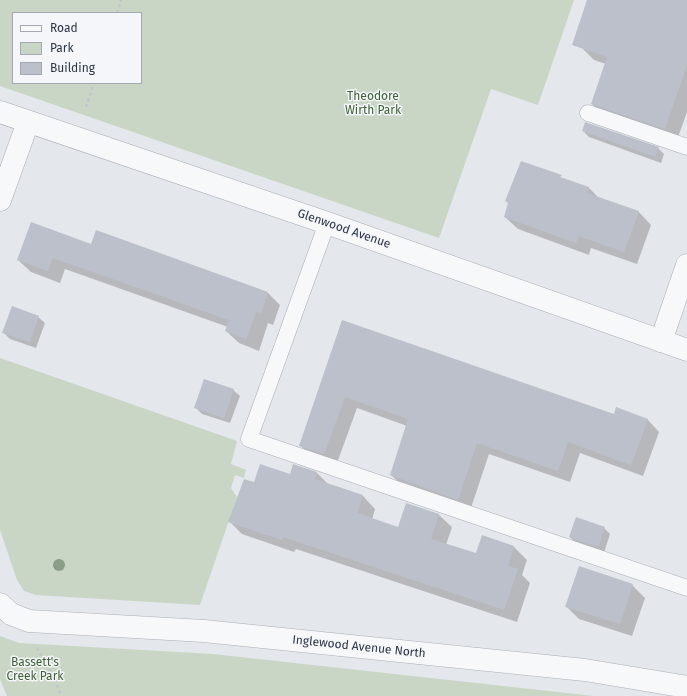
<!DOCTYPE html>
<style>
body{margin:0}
#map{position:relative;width:687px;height:696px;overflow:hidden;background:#e4e7ec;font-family:"Fira Sans",sans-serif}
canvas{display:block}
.legend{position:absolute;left:12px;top:12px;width:130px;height:72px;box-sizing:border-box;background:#f4f6f9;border:1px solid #a4a8b1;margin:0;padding:5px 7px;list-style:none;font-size:12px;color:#2b3445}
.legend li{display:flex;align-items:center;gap:8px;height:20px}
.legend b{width:20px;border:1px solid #a4a8b1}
</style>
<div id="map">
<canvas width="687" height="696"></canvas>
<ul class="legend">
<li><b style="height:5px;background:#f7f8fa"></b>Road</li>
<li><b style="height:11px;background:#c9d6c5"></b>Park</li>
<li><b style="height:11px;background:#bbc0ca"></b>Building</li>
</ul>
</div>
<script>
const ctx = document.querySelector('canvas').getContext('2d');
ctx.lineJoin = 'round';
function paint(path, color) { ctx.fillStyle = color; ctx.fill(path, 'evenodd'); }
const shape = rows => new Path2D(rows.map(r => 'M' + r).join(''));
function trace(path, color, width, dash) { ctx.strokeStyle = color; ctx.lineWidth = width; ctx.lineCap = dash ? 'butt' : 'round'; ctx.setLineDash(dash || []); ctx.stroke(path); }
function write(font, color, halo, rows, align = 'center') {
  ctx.font = font + ' "Fira Sans",sans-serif'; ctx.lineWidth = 3; ctx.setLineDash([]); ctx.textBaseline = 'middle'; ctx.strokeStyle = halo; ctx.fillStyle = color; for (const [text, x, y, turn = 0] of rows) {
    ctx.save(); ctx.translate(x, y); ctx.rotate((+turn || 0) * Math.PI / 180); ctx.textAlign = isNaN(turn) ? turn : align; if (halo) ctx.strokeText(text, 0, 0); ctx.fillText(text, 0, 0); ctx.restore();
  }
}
paint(shape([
 [0,0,574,0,538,105,491,89,439,238,0,86],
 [13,13,141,13,141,83,13,83],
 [0,358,237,441,231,464,246,470,244,478,235,475,231,488,237,497,200,605,36,595,24,591,17,580,0,530],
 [0,636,19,643,213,654,594,696,7,696,0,679]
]), '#c9d6c5');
paint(shape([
 [599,0,687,0,687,112,677,140,604,116,592,104,606,64,594,60,582,48],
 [583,131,658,148,664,154,661,163,589,137],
 [522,163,589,188,599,198,639,212,651,225,637,264,591,248,589,255,518,229,505,217],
 [97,231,268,293,280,305,273,325,268,323,259,351,239,343,226,331,228,327,65,269,60,283,31,272,18,260,92,245],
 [38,317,45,323,36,348,10,339,4,333],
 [343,321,615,415,648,420,659,432,643,476,580,453,570,482,489,454,470,511,403,486,391,475,407,426,357,408,336,466,312,458,301,446],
 [233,390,240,396,230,423,202,414,195,407],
 [294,465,317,473,329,485,363,496,375,509,372,520,399,529,407,504,439,515,452,527,446,545,477,554,483,536,514,547,527,560,522,575,530,583,517,622,296,549,294,552,242,534,230,522,254,484,290,475],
 [604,528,610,534,604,553,576,543,570,537],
 [632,585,645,598,632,636,579,619,566,606]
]), '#0003');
paint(shape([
 [587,0,687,0,687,65,665,129,591,104,607,57,572,45],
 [585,122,659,147,655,157,582,131],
 [521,161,562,175,560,177,589,187,587,193,639,211,624,252,579,236,576,243,504,217,508,203,505,201],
 [31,222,91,244,96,230,268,292,261,313,256,312,246,339,225,331,229,320,53,258,48,271,17,260],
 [12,306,39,316,30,342,2,333],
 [342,320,614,414,616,407,648,419,631,465,568,442,558,471,477,443,458,500,390,475,408,419,345,397,324,454,299,446],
 [204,379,234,389,224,418,194,408],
 [260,464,290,474,293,464,317,472,315,479,363,495,357,513,398,527,406,503,439,514,431,539,476,553,482,535,514,546,508,566,518,569,504,610,283,537,282,540,228,522,244,479,254,482],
 [576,517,605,527,598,547,569,537],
 [579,566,633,584,620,624,565,607]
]), '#bbc0ca');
const service = shape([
 [588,113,687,147],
 [327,223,249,439,687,588]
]);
const minor = shape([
 [0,200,28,122],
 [661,341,687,265],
 [0,604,11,614,29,621,204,631,585,670,687,687]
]);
const tertiary = shape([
 [0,112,327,223,687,350]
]);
trace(service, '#a9aeb7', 17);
trace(minor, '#a9aeb7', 23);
trace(tertiary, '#a9aeb7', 23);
trace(shape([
 [117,13,121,0],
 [86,107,94,83],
 [37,648,57,684,61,696]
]), '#c2c5cb', 2.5, [3, 3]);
trace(service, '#f7f8fa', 16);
trace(minor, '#f7f8fa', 22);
trace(tertiary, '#f7f8fa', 22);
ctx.fillStyle = '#899d89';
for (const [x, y] of [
 [59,565]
]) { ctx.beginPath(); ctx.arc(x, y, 6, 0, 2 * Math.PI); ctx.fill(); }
write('12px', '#3f6138', '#f4f6f9', [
 ["Theodore",373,97],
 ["Wirth Park",373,111],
 ["Bassett's",35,663],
 ["Creek Park",35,677]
]);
write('12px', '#2b3445', '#f4f6f9', [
 ["Glenwood Avenue",344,229,19],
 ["Inglewood Avenue North",359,647,6]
]);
</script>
